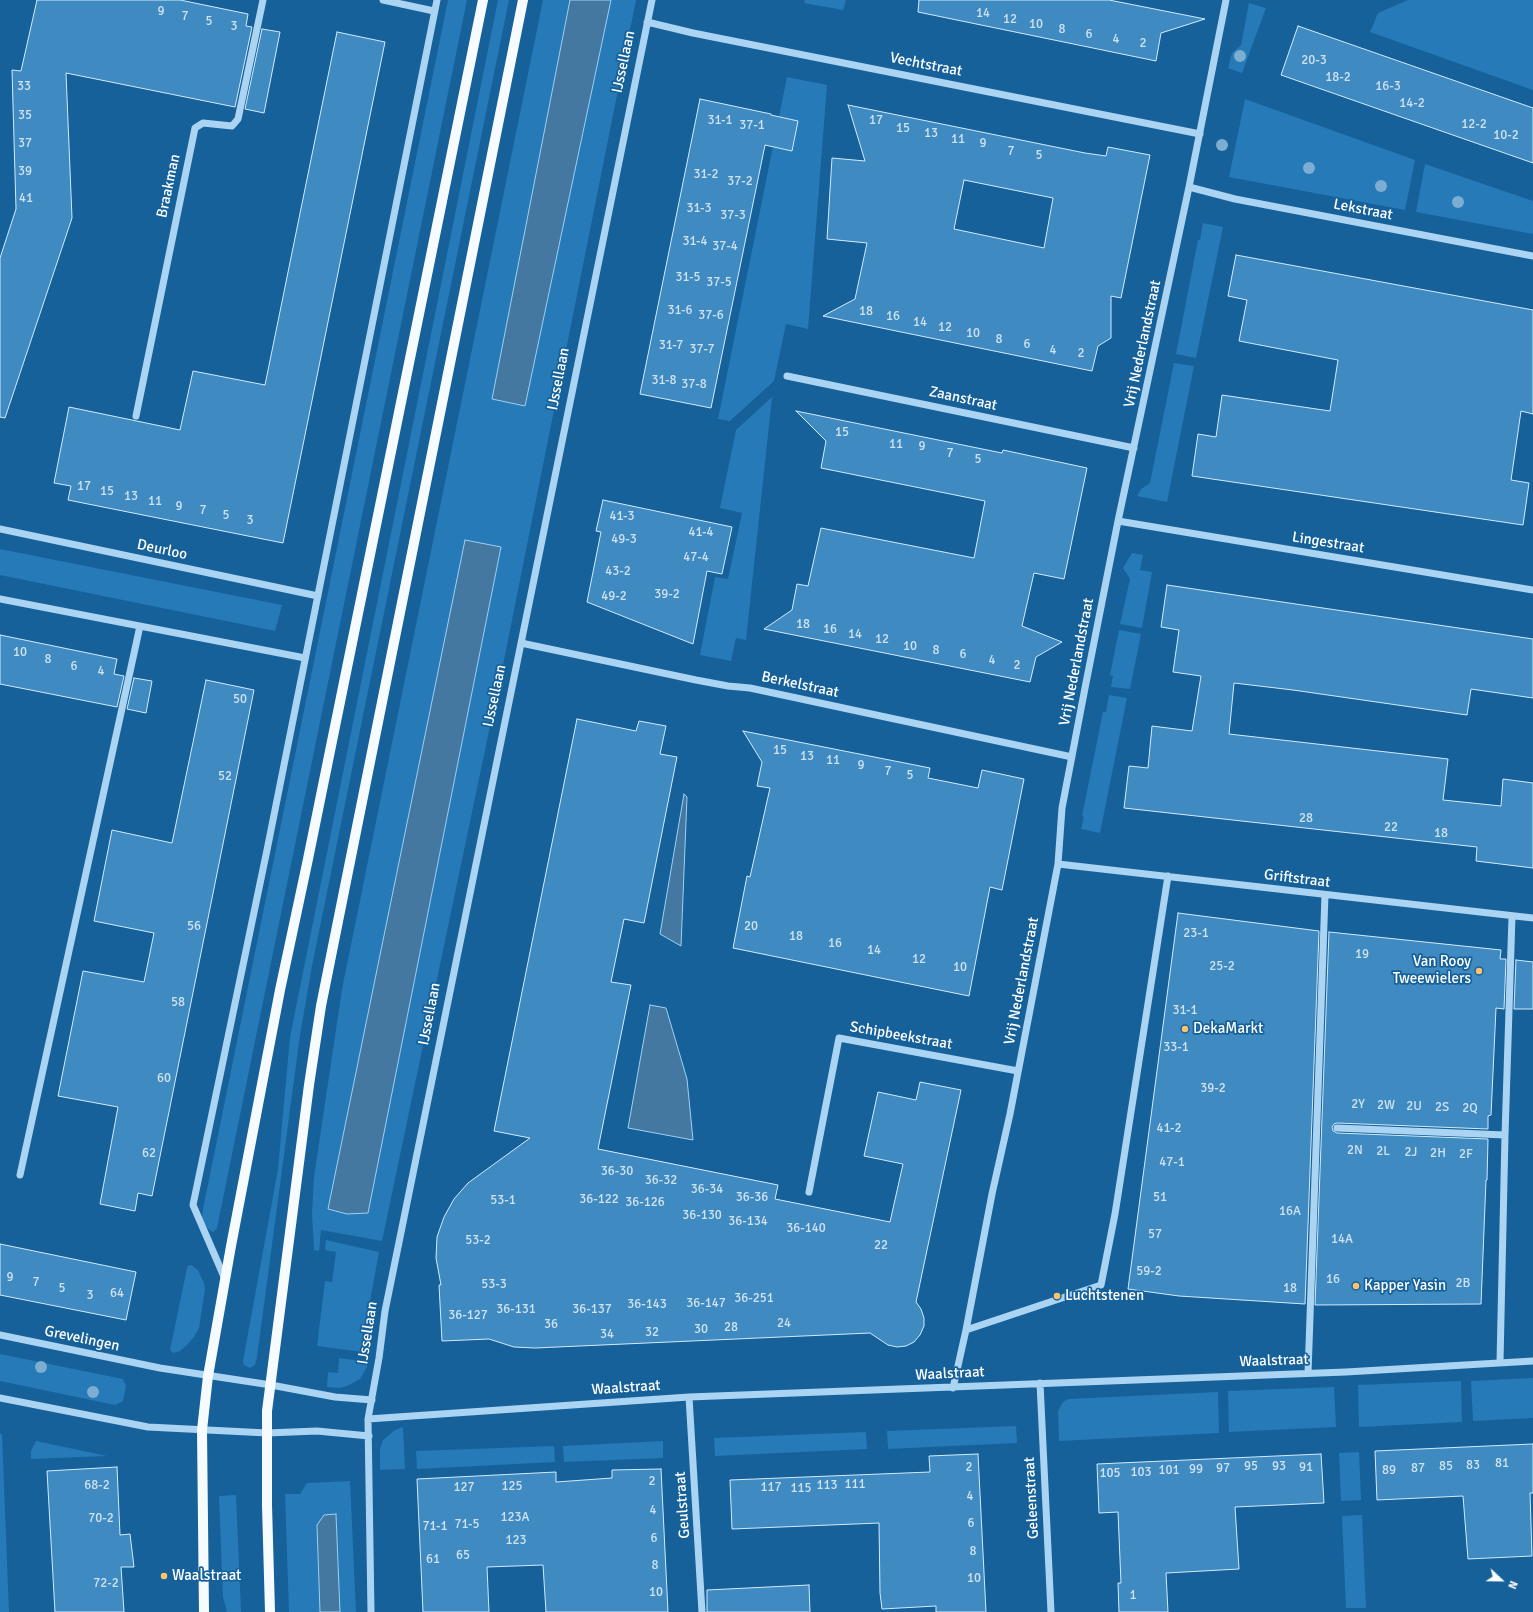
<!DOCTYPE html>
<style>
body{margin:0}
#map{position:relative;width:1533px;height:1612px;overflow:hidden;background:#16619a;font-family:Signika,sans-serif}
canvas{display:block}
.north{position:absolute;left:1481px;top:1560px;width:40px;height:40px;-webkit-text-stroke:3px #16619a;paint-order:stroke;rotate:112deg;font-size:11px;font-weight:700;line-height:16px;text-align:center;color:#fff}
.north::after{content:'';display:block;margin:auto;width:14px;height:18px;background:#fff;clip-path:polygon(50% 0,100% 100%,50% 72%,0 100%)}
</style>
<div id="map">
<canvas width="1533" height="1612"></canvas>
<div class="north">N</div>
</div>
<script>
const ctx = document.querySelector('canvas').getContext('2d');
ctx.lineJoin = 'round';
function paint(path, color) { ctx.fillStyle = color; ctx.fill(path, 'evenodd'); }
const shape = rows => new Path2D(rows.map(r => 'M' + r).join(''));
function trace(path, color, width, dash) { ctx.strokeStyle = color; ctx.lineWidth = width; ctx.lineCap = dash ? 'butt' : 'round'; ctx.setLineDash(dash || []); ctx.stroke(path); }
function write(font, color, halo, rows, align = 'center') {
  ctx.font = font + ' Signika,sans-serif'; ctx.lineWidth = 3.5; ctx.setLineDash([]); ctx.textBaseline = 'middle'; ctx.strokeStyle = halo; ctx.fillStyle = color; for (const [text, x, y, turn = 0] of rows) {
    ctx.save(); ctx.translate(x, y); ctx.rotate((+turn || 0) * Math.PI / 180); ctx.textAlign = isNaN(turn) ? turn : align; if (halo) ctx.strokeText(text, 0, 0); ctx.fillText(text, 0, 0); ctx.restore();
  }
}
paint(shape([
 [448,0,467,0,217,1228,213,1232,208,1229,205,1224,202,1217,203,1209],
 [498,0,509,0,312,966,300,1035,257,1357,255,1365,250,1368,244,1365,243,1361,278,1169,290,1037],
 [543,0,570,0,492,399,525,406,611,0,636,0,505,655,382,1241,321,1230,319,1251,314,1250,312,1213,314,1177,342,989],
 [465,541,501,548,368,1213,347,1214,328,1209],
 [805,0,846,0,843,10,804,3],
 [1408,0,1533,0,1533,90,1370,32,1378,13],
 [1249,3,1266,8,1242,73,1228,68,1232,53,1241,45],
 [787,77,827,85,808,329,786,324,774,381,730,421,718,419],
 [1245,99,1415,160,1405,210,1229,177],
 [1425,164,1533,201,1533,234,1416,212],
 [1203,223,1223,227,1196,358,1176,354,1198,240,1200,240],
 [1174,363,1194,366,1167,502,1137,496,1141,489,1150,483],
 [772,397,746,640,736,638,731,661,700,655,715,577,728,579,742,513,720,508,736,430],
 [0,549,282,605,275,631,0,575],
 [1132,553,1143,555,1140,570,1152,572,1142,628,1120,624,1130,579,1123,568],
 [1119,630,1141,634,1130,689,1111,687,1113,676,1110,675],
 [1109,695,1127,698,1100,833,1081,829,1084,817,1082,816,1103,712,1106,712],
 [326,1240,379,1252,364,1334,372,1343,370,1353,317,1346,325,1281,332,1282,336,1252,325,1250],
 [191,1265,198,1270,204,1283,205,1289,199,1328,194,1337,187,1345,180,1351,173,1353,170,1350,187,1268,188,1266],
 [0,1354,123,1379,126,1386,123,1401,115,1405,0,1381],
 [339,1358,368,1362,367,1367,360,1379,347,1386,339,1388,327,1387,328,1372,338,1373],
 [1533,1378,1533,1418,1473,1421,1471,1381],
 [1461,1381,1462,1422,1359,1427,1358,1385],
 [1334,1387,1336,1427,1229,1432,1228,1391],
 [1218,1392,1219,1433,1059,1441,1058,1412,1062,1403,1068,1399],
 [1016,1426,1017,1443,888,1449,887,1431],
 [403,1427,405,1469,380,1470,380,1449,383,1440,395,1430],
 [866,1432,867,1449,715,1456,714,1438],
 [0,1434,2,1434,9,1612,0,1612],
 [36,1441,107,1456,31,1459,31,1451],
 [663,1441,663,1458,564,1462,563,1446],
 [554,1446,555,1462,417,1469,416,1451],
 [1359,1452,1361,1500,1341,1501,1339,1453],
 [350,1481,356,1612,340,1612,336,1514,317,1525,320,1612,289,1612,285,1494,300,1494,307,1483],
 [236,1495,241,1612,227,1612,223,1597,219,1496],
 [1362,1515,1366,1608,1346,1608,1342,1516]
]), '#257ab7');
const water = shape([
 [570,0,611,0,525,406,492,399,570,0],
 [465,540,501,547,368,1213,347,1214,328,1209,465,540],
 [684,794,687,797,681,946,660,934,684,794],
 [650,1005,666,1008,687,1079,693,1140,628,1128,650,1005],
 [336,1514,340,1612,320,1612,317,1525,324,1515,336,1514]
]);
paint(water, '#4478a1');
trace(water, '#9dd1f5', 1);
const building = shape([
 [37,0,180,0,248,14,246,26,252,27,235,107,66,73,72,218,5,418,0,417,0,258,16,209,12,70,21,71,37,0],
 [919,0,1109,0,1205,19,1161,33,1156,61,918,12,919,0],
 [1298,26,1533,108,1533,163,1281,75,1298,26],
 [262,29,280,32,264,113,245,109,262,29],
 [337,32,385,42,283,543,68,500,71,486,54,483,69,407,180,430,193,371,265,385,337,32],
 [700,99,771,114,771,115,798,121,792,151,765,145,711,408,640,394,700,99],
 [848,105,1085,153,1106,156,1108,147,1150,155,1121,298,1111,296,1111,338,1098,346,1092,371,823,316,855,299,867,243,827,239,832,158,865,161,848,105],
 [964,180,1053,198,1044,248,954,229,964,180],
 [1236,255,1533,310,1533,414,1521,411,1511,480,1529,483,1523,525,1192,476,1198,434,1216,437,1222,395,1330,411,1338,360,1239,341,1247,300,1228,296,1236,255],
 [796,411,1002,453,1003,450,1087,468,1064,579,1034,573,1022,626,1062,642,1036,657,1030,682,764,629,792,610,797,584,808,586,821,528,974,558,985,501,821,468,826,441,796,411],
 [603,500,732,527,722,574,707,571,693,644,587,602,601,532,596,531,603,500],
 [1167,585,1533,639,1533,698,1471,689,1467,715,1293,690,1234,683,1229,734,1448,759,1443,800,1501,806,1503,779,1533,783,1533,868,1476,861,1477,847,1124,808,1129,766,1148,768,1152,726,1192,731,1201,676,1173,672,1179,630,1161,627,1167,585],
 [0,635,117,659,114,674,124,676,117,707,0,684,0,635],
 [134,678,152,681,146,713,127,709,134,678],
 [206,680,254,690,152,1196,138,1193,135,1211,100,1204,118,1107,58,1096,83,971,144,982,154,933,94,921,112,830,172,843,206,680],
 [577,719,636,731,639,721,666,726,660,754,677,757,644,923,624,919,611,982,631,985,598,1149,778,1185,775,1199,890,1222,903,1164,864,1156,878,1092,916,1100,920,1082,961,1090,916,1302,921,1309,924,1318,924,1326,920,1335,914,1342,906,1346,897,1347,888,1345,870,1333,535,1348,514,1347,489,1339,442,1341,439,1285,441,1285,436,1258,437,1237,444,1217,454,1199,468,1183,530,1138,494,1131,577,719],
 [743,731,930,768,928,778,978,788,982,770,1024,779,1002,890,990,887,969,996,733,948,747,876,750,877,770,788,757,786,762,762,743,731],
 [1178,913,1319,931,1305,1304,1179,1296,1128,1289,1178,913],
 [1329,932,1501,950,1500,959,1506,959,1504,1009,1496,1008,1491,1115,1488,1116,1488,1129,1337,1123,1334,1124,1332,1127,1333,1131,1337,1133,1488,1139,1487,1180,1486,1180,1481,1304,1315,1305,1329,932],
 [1516,960,1533,962,1533,1009,1514,1009,1516,960],
 [0,1244,136,1272,126,1320,0,1295,0,1244],
 [1533,1444,1533,1493,1530,1493,1532,1556,1468,1559,1463,1496,1377,1500,1375,1451,1533,1444],
 [978,1454,986,1612,936,1612,936,1606,882,1609,880,1593,879,1523,732,1529,730,1480,930,1472,929,1456,978,1454],
 [1321,1454,1324,1503,1235,1507,1239,1569,1166,1573,1168,1612,1119,1612,1118,1583,1121,1583,1118,1512,1099,1513,1097,1464,1321,1454],
 [117,1467,120,1535,130,1534,134,1567,121,1567,124,1612,55,1612,47,1471,117,1467],
 [661,1469,668,1612,546,1612,543,1565,487,1567,489,1612,423,1612,417,1479,556,1472,556,1482,612,1478,612,1470,661,1469],
 [809,1585,810,1612,707,1612,707,1590,809,1585]
]);
paint(building, '#3e8ac1');
trace(building, '#d2ebfd', 1);
trace(shape([
 [383,0,434,11],
 [647,22,693,33,1200,134],
 [1189,187,1235,199,1533,256],
 [787,376,1134,448],
 [136,416,195,128,203,123,232,126,238,119,263,0],
 [1118,521,1533,590],
 [0,529,318,596],
 [0,599,305,658],
 [521,643,696,680,728,686,750,688,1072,757],
 [1058,864,1533,918],
 [1337,1128,1505,1135],
 [20,1175,140,626],
 [809,1192,839,1038,1018,1071],
 [225,1279,193,1205,267,850,437,0],
 [966,1330,1101,1285,1115,1214,1168,876],
 [0,1335,160,1368,271,1385,335,1397,372,1400],
 [1500,1362,1505,1135,1512,916],
 [1308,1373,1325,895],
 [1040,1383,1051,1612],
 [953,1388,966,1330,992,1194,1010,1114,1058,864,1062,808,1085,688,1118,521,1189,187,1226,0],
 [689,1397,702,1612],
 [0,1398,148,1427,267,1433,317,1431,369,1436],
 [368,1419,689,1397,1346,1372,1533,1361],
 [371,1612,368,1419,379,1358,385,1311,652,0]
]), '#abd4f2', 7);
trace(shape([
 [204,1612,202,1430,208,1376,231,1246,280,990,308,859,483,0],
 [270,1612,267,1505,267,1411,309,1085,321,1006,523,0]
]), '#f6fbff', 10);
ctx.fillStyle = '#7dadd0';
for (const [x, y] of [
 [1240,56],
 [1222,145],
 [1309,168],
 [1381,186],
 [1458,202],
 [41,1367],
 [93,1392]
]) { ctx.beginPath(); ctx.arc(x, y, 6, 0, 2 * Math.PI); ctx.fill(); }
for (const [x, y, r, color] of [
 [1479,971,4,"#ffc26c"],
 [1185,1029,4,"#ffc26c"],
 [1356,1286,4,"#ffc26c"],
 [1057,1296,4,"#ffc26c"],
 [164,1576,4,"#ffc26c"]
]) { const dot = new Path2D(); dot.arc(x, y, r, 0, 2 * Math.PI); ctx.fillStyle = color; ctx.fill(dot); trace(dot, '#16619a', 1.5); }
write('13px', '#cfe2f0', null, [
 ["9",161,12],
 ["14",983,14],
 ["7",185,17],
 ["12",1010,20],
 ["5",209,22],
 ["10",1036,25],
 ["3",234,27],
 ["8",1062,30],
 ["6",1089,35],
 ["4",1116,40],
 ["2",1143,44],
 ["20-3",1314,61],
 ["18-2",1338,78],
 ["33",24,87],
 ["16-3",1388,87],
 ["14-2",1412,104],
 ["35",25,116],
 ["31-1",720,121],
 ["17",876,121],
 ["12-2",1474,125],
 ["37-1",752,126],
 ["15",903,129],
 ["13",931,134],
 ["10-2",1506,136],
 ["11",958,140],
 ["37",25,144],
 ["9",983,144],
 ["7",1011,152],
 ["5",1039,156],
 ["39",25,172],
 ["31-2",706,175],
 ["37-2",740,182],
 ["41",26,199],
 ["31-3",699,209],
 ["37-3",733,216],
 ["31-4",695,242],
 ["37-4",725,247],
 ["31-5",688,278],
 ["37-5",719,283],
 ["31-6",680,311],
 ["18",866,312],
 ["37-6",711,316],
 ["16",893,317],
 ["14",920,323],
 ["12",945,328],
 ["10",973,334],
 ["8",999,340],
 ["6",1027,345],
 ["31-7",671,346],
 ["37-7",702,350],
 ["4",1053,351],
 ["2",1081,354],
 ["31-8",664,381],
 ["37-8",694,385],
 ["15",842,433],
 ["11",896,445],
 ["9",922,447],
 ["7",950,454],
 ["5",978,460],
 ["17",84,487],
 ["15",107,492],
 ["13",131,497],
 ["11",155,502],
 ["9",179,507],
 ["7",203,511],
 ["5",226,516],
 ["41-3",622,517],
 ["3",250,521],
 ["41-4",701,533],
 ["49-3",624,540],
 ["47-4",696,558],
 ["43-2",618,572],
 ["39-2",667,595],
 ["49-2",614,597],
 ["18",803,625],
 ["16",830,630],
 ["14",855,635],
 ["12",882,640],
 ["10",910,647],
 ["8",936,651],
 ["10",20,653],
 ["6",963,655],
 ["8",48,660],
 ["4",992,661],
 ["2",1017,666],
 ["6",74,667],
 ["4",101,672],
 ["50",240,700],
 ["15",780,751],
 ["13",807,757],
 ["11",833,761],
 ["9",861,766],
 ["7",888,772],
 ["5",910,776],
 ["52",225,777],
 ["28",1306,819],
 ["22",1391,828],
 ["18",1441,834],
 ["56",194,927],
 ["20",751,927],
 ["23-1",1196,934],
 ["18",796,937],
 ["16",835,944],
 ["14",874,951],
 ["19",1362,955],
 ["12",919,960],
 ["25-2",1222,967],
 ["10",960,968],
 ["58",178,1003],
 ["31-1",1185,1011],
 ["33-1",1176,1048],
 ["60",164,1079],
 ["39-2",1213,1089],
 ["2Y",1358,1105],
 ["2W",1386,1106],
 ["2U",1414,1107],
 ["2S",1442,1108],
 ["2Q",1470,1109],
 ["41-2",1169,1129],
 ["2N",1355,1151],
 ["2L",1383,1152],
 ["2J",1411,1153],
 ["62",149,1154],
 ["2H",1438,1154],
 ["2F",1466,1155],
 ["47-1",1172,1163],
 ["36-30",617,1172],
 ["36-32",661,1181],
 ["36-34",707,1190],
 ["36-36",752,1198],
 ["51",1160,1198],
 ["36-122",599,1200],
 ["53-1",503,1201],
 ["36-126",645,1203],
 ["16A",1290,1212],
 ["36-130",702,1216],
 ["36-134",748,1222],
 ["36-140",806,1229],
 ["57",1155,1235],
 ["14A",1342,1240],
 ["53-2",478,1241],
 ["22",881,1246],
 ["59-2",1149,1272],
 ["9",10,1278],
 ["16",1333,1280],
 ["7",36,1283],
 ["2B",1463,1284],
 ["53-3",494,1285],
 ["5",62,1289],
 ["18",1290,1289],
 ["64",117,1294],
 ["3",90,1296],
 ["36-251",754,1299],
 ["36-147",706,1304],
 ["36-143",647,1305],
 ["36-131",516,1310],
 ["36-137",592,1310],
 ["36-127",468,1316],
 ["24",784,1324],
 ["36",551,1325],
 ["28",731,1328],
 ["30",701,1330],
 ["32",652,1333],
 ["34",607,1335],
 ["81",1502,1464],
 ["83",1473,1466],
 ["95",1251,1467],
 ["93",1279,1467],
 ["85",1446,1467],
 ["2",969,1468],
 ["91",1306,1468],
 ["97",1223,1469],
 ["87",1418,1469],
 ["99",1196,1470],
 ["101",1169,1471],
 ["89",1389,1471],
 ["103",1141,1473],
 ["105",1110,1474],
 ["2",652,1482],
 ["111",855,1485],
 ["68-2",97,1486],
 ["113",827,1486],
 ["125",512,1487],
 ["127",464,1488],
 ["117",771,1488],
 ["115",801,1489],
 ["4",970,1497],
 ["4",653,1511],
 ["123A",515,1518],
 ["70-2",101,1519],
 ["6",971,1524],
 ["71-5",467,1525],
 ["71-1",435,1527],
 ["6",654,1539],
 ["123",516,1541],
 ["8",973,1552],
 ["65",463,1556],
 ["61",433,1560],
 ["8",655,1566],
 ["10",974,1579],
 ["72-2",106,1584],
 ["10",656,1593],
 ["1",1133,1596]
]);
write('15px', '#fff', '#16619a', [
 ["IJssellaan",624,62,-78],
 ["Vechtstraat",926,65,11],
 ["Braakman",169,186,-78],
 ["Lekstraat",1363,210,11],
 ["Vrij Nederlandstraat",1143,344,-78],
 ["IJssellaan",559,379,-79],
 ["Zaanstraat",963,399,12],
 ["Lingestraat",1328,543,9],
 ["Deurloo",162,550,12],
 ["Vrij Nederlandstraat",1077,662,-79],
 ["Berkelstraat",800,685,12],
 ["IJssellaan",495,696,-78],
 ["Griftstraat",1297,879,7],
 ["Vrij Nederlandstraat",1022,981,-79],
 ["IJssellaan",430,1014,-79],
 ["Schipbeekstraat",901,1036,10],
 ["IJssellaan",368,1333,-81],
 ["Grevelingen",82,1339,12],
 ["Waalstraat",1274,1361,-2],
 ["Waalstraat",950,1374,-3],
 ["Waalstraat",626,1388,-4],
 ["Geleenstraat",1032,1498,-93],
 ["Geulstraat",683,1505,-94]
]);
write('15px', '#fff', '#16619a', [
 ["Van Rooy",1471,962,"right"],
 ["Tweewielers",1471,979,"right"],
 ["DekaMarkt",1193,1029],
 ["Kapper Yasin",1364,1286],
 ["Luchtstenen",1065,1296],
 ["Waalstraat",172,1576]
], 'left');
</script>
